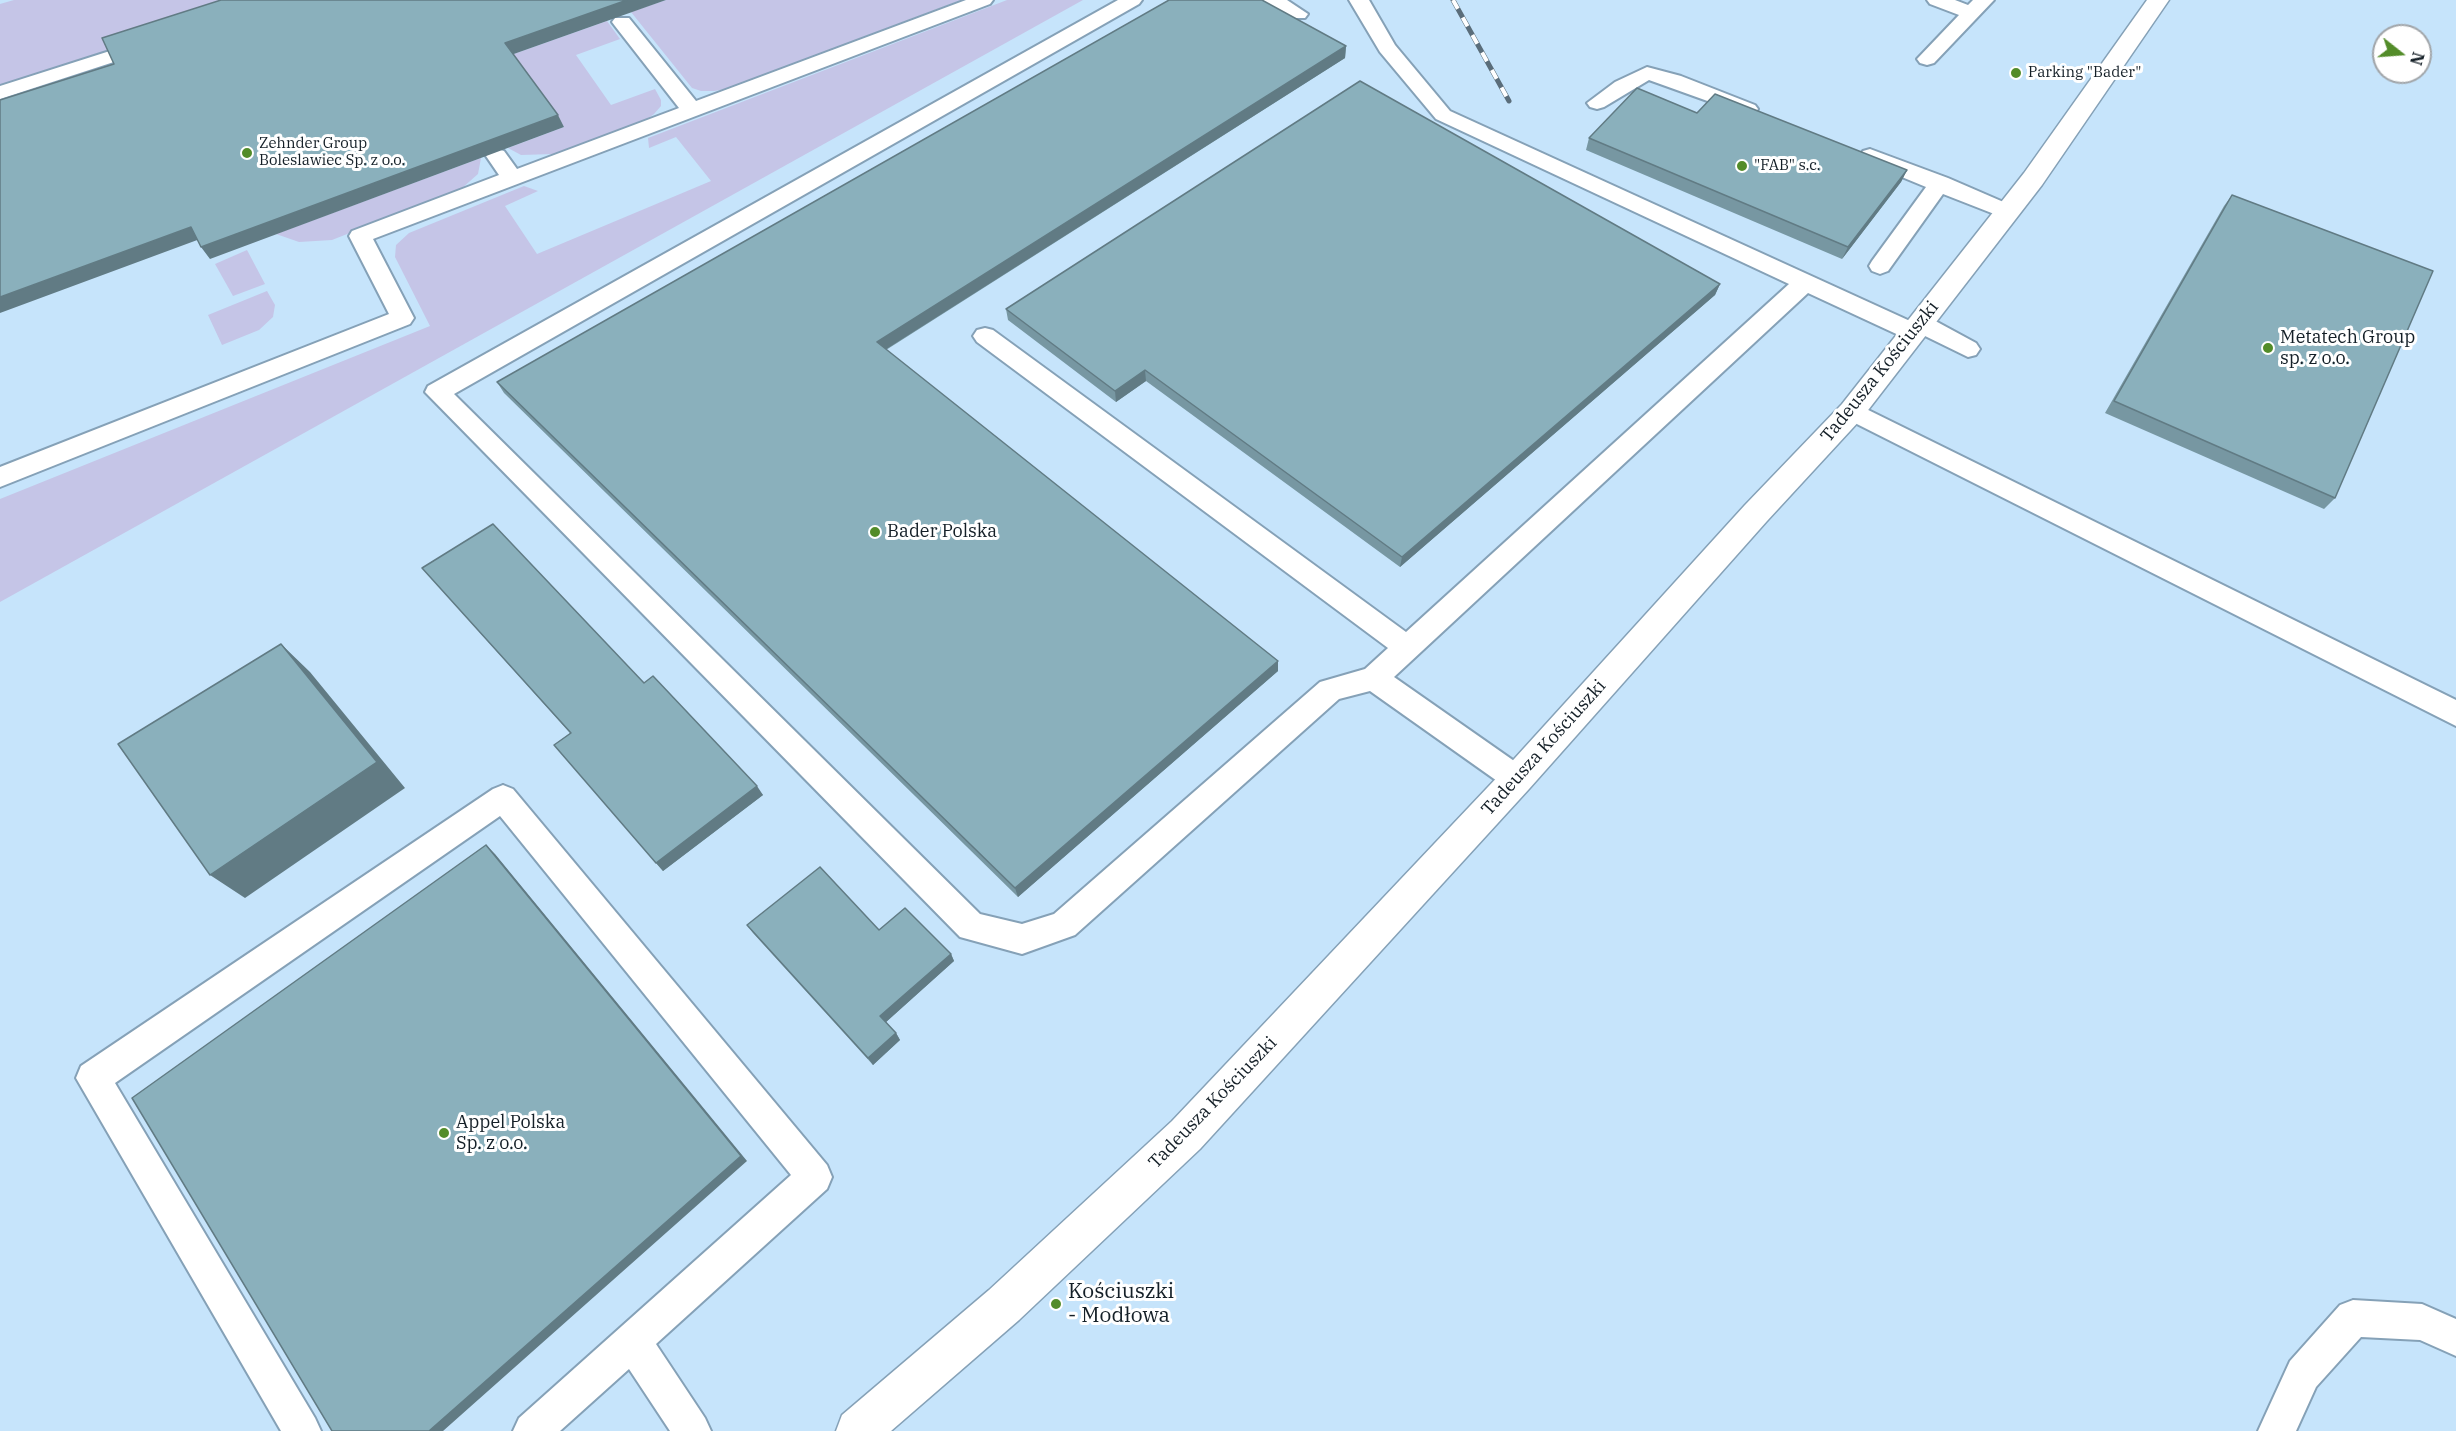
<!DOCTYPE html>
<meta charset="utf-8">
<style>
body{margin:0}
#map{position:relative;width:2456px;height:1431px;overflow:hidden;background:#c6e4fb;font-family:"IBM Plex Serif",serif}
canvas{display:block}
.north{position:absolute;left:2372px;top:24px;width:60px;height:60px;box-sizing:border-box;background:#fff;border:2px solid #a1a5a9;border-radius:50%;rotate:107deg;font-size:16px;font-weight:700;line-height:24px;text-align:center;color:#141f27}
.north::after{content:'';display:block;margin:auto;width:21px;height:27px;background:#538c29;clip-path:polygon(50% 0,100% 100%,50% 72%,0 100%)}
</style>
<div id="map">
<canvas width="2456" height="1431"></canvas>
<div class="north">N</div>
</div>
<script>
const ctx = document.querySelector('canvas').getContext('2d');
ctx.lineJoin = 'round';
function paint(path, color) { ctx.fillStyle = color; ctx.fill(path, 'evenodd'); }
const shape = rows => new Path2D(rows.map(r => 'M' + r).join(''));
function trace(path, color, width, dash) { ctx.strokeStyle = color; ctx.lineWidth = width; ctx.lineCap = dash ? 'butt' : 'round'; ctx.setLineDash(dash || []); ctx.stroke(path); }
function write(font, color, halo, rows, align = 'center') {
  ctx.font = font + ' "IBM Plex Serif",serif'; ctx.lineWidth = 6; ctx.setLineDash([]); ctx.textBaseline = 'middle'; ctx.strokeStyle = halo; ctx.fillStyle = color; for (const [text, x, y, turn = 0] of rows) {
    ctx.save(); ctx.translate(x, y); ctx.rotate((+turn || 0) * Math.PI / 180); ctx.textAlign = isNaN(turn) ? turn : align; if (halo) ctx.strokeText(text, 0, 0); ctx.fillText(text, 0, 0); ctx.restore();
  }
}
paint(shape([
 [14,0,262,0,0,88,0,4],
 [666,0,961,0,726,89,714,91,701,91,692,88,631,12],
 [1007,0,1083,0,0,602,0,499,430,326,395,257,396,245,409,233,524,186,538,191,505,206,537,254,711,181,676,137,649,148,648,138],
 [607,21,620,39,576,55,611,105,655,89,661,100,661,106,654,114,643,122,554,154,521,155,508,148,564,127,511,55],
 [481,158,478,174,461,189,332,240,299,242,276,234],
 [247,250,265,284,233,296,215,264],
 [267,291,275,305,273,317,259,330,222,345,208,315]
]), '#c5c5e7');
const lane = shape([
 [966,0,993,0,990,4,373,239,414,318,410,324,0,487,0,467,389,314,349,236,352,231,499,175,486,156,490,151,497,149,504,151,517,169,679,108,615,26,612,22,615,18,629,18,696,101,966,0],
 [1118,0,1142,0,1139,4,454,394,980,914,1022,924,1054,914,1320,682,1365,669,1388,648,977,342,973,336,977,330,985,328,993,330,1406,632,1789,284,1436,119,1380,52,1349,0,1369,0,1395,45,1450,111,1910,321,1912,317,1920,315,1928,317,1976,343,1980,349,1976,355,1968,357,1923,335,1913,340,1905,338,1808,293,1394,677,1527,770,1532,779,1527,788,1517,792,1507,788,1370,691,1339,699,1075,935,1022,954,960,937,425,392,428,386,1118,0],
 [1263,0,1287,0,1308,14,1305,18,1291,18,1266,4,1263,0],
 [1927,0,1955,0,1968,5,1973,0,1994,0,1934,63,1927,65,1920,63,1917,59,1959,15,1930,4,1927,0],
 [113,50,120,52,123,56,120,60,0,99,0,86,113,50],
 [1647,67,1681,76,1755,105,1758,109,1755,113,1748,115,1741,113,1649,80,1604,107,1597,109,1590,107,1587,103,1615,82,1647,67],
 [1870,149,1948,178,2015,207,2018,212,2015,217,2007,219,1943,194,1888,271,1880,274,1872,271,1869,266,1872,261,1926,187,1863,161,1859,156,1863,151,1870,149],
 [1852,402,2456,700,2456,726,1843,417,1840,411,1843,405,1852,402],
 [503,785,513,789,827,1165,832,1177,827,1189,656,1344,705,1418,711,1431,670,1431,629,1369,560,1431,513,1431,519,1418,791,1175,500,816,115,1083,315,1418,321,1431,281,1431,76,1078,81,1066,493,789,503,785],
 [2353,1300,2422,1304,2456,1319,2456,1356,2420,1340,2361,1337,2316,1387,2296,1431,2258,1431,2290,1361,2340,1305,2353,1300]
]);
const street = shape([
 [2147,0,2169,0,2042,185,1862,418,1767,521,1529,789,1200,1149,1019,1320,891,1431,836,1431,842,1415,989,1290,1172,1121,1505,769,1745,505,1842,404,2024,173,2147,0]
]);
trace(lane, '#85a1b7', 4);
trace(street, '#85a1b7', 3);
paint(lane, '#fff');
paint(street, '#fff');
const rail = shape([
 [1453,0,1509,101]
]);
trace(rail, '#5a6d7a', 5);
trace(rail, '#fff', 4, [10]);
paint(shape([
 [1346,46,1345,58,886,350,1278,671,1018,897,504,393,497,382],
 [1697,113,1907,170,1901,182,1842,259,1586,150,1589,138],
 [2232,195,2335,498,2324,509,2105,413,2224,206],
 [1720,284,1715,295,1400,567,1146,381,1116,402,1008,320,1006,309],
 [422,568,644,683,763,795,663,871,554,745,570,733],
 [747,925,879,930,951,954,954,961,886,1022,896,1033,900,1040,873,1065,753,933]
]), '#7797a2');
paint(shape([
 [627,0,666,0,511,55,505,43],
 [1346,46,1345,58,880,353,877,342],
 [558,115,564,127,210,259,201,247],
 [1907,170,1901,182,1842,259,1848,247],
 [191,227,200,239,0,313,0,297],
 [1720,284,1715,295,1400,567,1402,557],
 [1145,370,1146,381,1116,402,1115,391],
 [281,644,310,672,405,788,245,898,210,875],
 [1278,661,1278,671,1018,897,1015,888],
 [757,786,763,795,663,871,656,863],
 [486,845,495,854,747,1161,443,1431,429,1431],
 [951,954,954,961,885,1023,880,1016],
 [896,1033,900,1040,873,1065,868,1058]
]), '#617b84');
const building = shape([
 [221,0,627,0,505,43,558,115,201,247,191,227,0,297,0,100,114,64,102,38,221,0],
 [1169,0,1262,0,1346,46,877,342,1278,661,1015,888,497,382,1169,0],
 [1360,81,1720,284,1402,557,1145,370,1115,391,1006,309,1360,81],
 [1637,88,1697,113,1715,94,1907,170,1848,247,1589,138,1637,88],
 [2232,195,2433,271,2335,498,2114,401,2232,195],
 [493,524,644,683,653,676,757,786,656,863,554,745,571,733,422,568,493,524],
 [281,644,377,762,210,875,118,744,281,644],
 [486,845,741,1156,429,1431,332,1431,132,1098,486,845],
 [820,867,879,930,905,908,951,954,880,1016,896,1033,868,1058,747,925,820,867]
]);
paint(building, '#8ab0bc');
trace(building, '#617b84', 1.5);
for (const [x, y, r, color] of [
 [2016,73,6,"#538c29"],
 [247,153,6,"#538c29"],
 [1742,166,6,"#538c29"],
 [2268,348,6,"#538c29"],
 [875,532,6,"#538c29"],
 [444,1133,6,"#538c29"],
 [1056,1304,6,"#538c29"]
]) { const dot = new Path2D(); dot.arc(x, y, r, 0, 2 * Math.PI); ctx.fillStyle = color; ctx.fill(dot); trace(dot, '#fff', 2); }
write('15px', '#141f27', '#fff', [
 ["Parking \"Bader\"",2028,73],
 ["Zehnder Group",259,144],
 ["Boleslawiec Sp. z o.o.",259,161],
 ["\"FAB\" s.c.",1754,166]
], 'left');
write('18px', '#141f27', '#fff', [
 ["Metatech Group",2280,338],
 ["sp. z o.o.",2280,359],
 ["Bader Polska",887,532],
 ["Appel Polska",456,1123],
 ["Sp. z o.o.",456,1144]
], 'left');
write('18px', '#141f27', '#fff', [
 ["Tadeusza Kościuszki",1880,372,-51],
 ["Tadeusza Kościuszki",1544,748,-48],
 ["Tadeusza Kościuszki",1213,1103,-46]
]);
write('21px', '#141f27', '#fff', [
 ["Kościuszki",1068,1292],
 ["- Modłowa",1068,1316]
], 'left');
</script>
